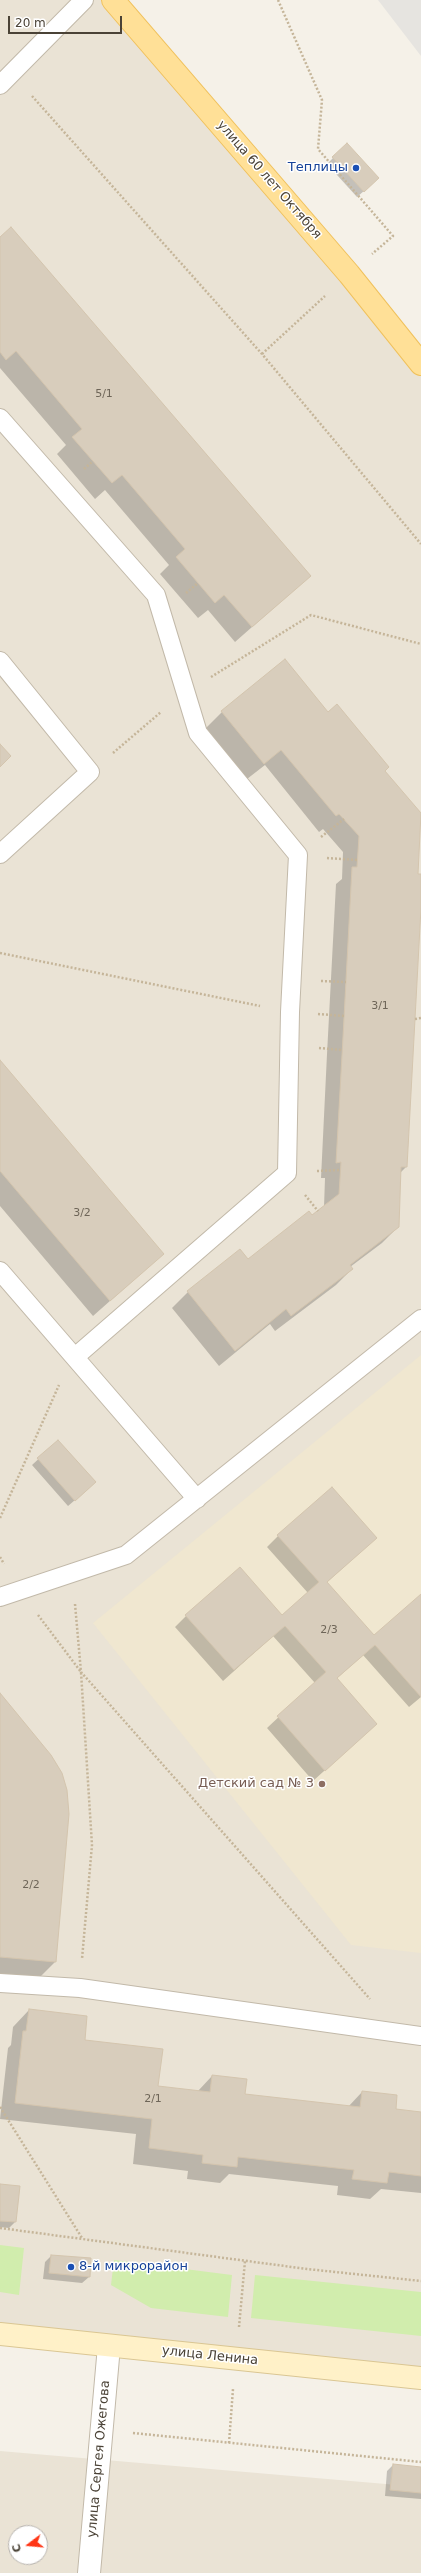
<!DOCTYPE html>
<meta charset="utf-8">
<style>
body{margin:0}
#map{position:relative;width:421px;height:2573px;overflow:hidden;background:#f5f1e8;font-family:"DejaVu Sans",sans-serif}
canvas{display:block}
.north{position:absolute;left:8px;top:2525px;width:40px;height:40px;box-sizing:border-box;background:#fff;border:1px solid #b7b3af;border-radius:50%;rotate:254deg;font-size:11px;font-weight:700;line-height:16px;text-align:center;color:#4a4236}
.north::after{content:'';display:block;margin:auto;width:14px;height:18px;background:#ff3515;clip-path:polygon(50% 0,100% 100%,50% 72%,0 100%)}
.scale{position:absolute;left:8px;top:16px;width:114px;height:18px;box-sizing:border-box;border:2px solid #4a4236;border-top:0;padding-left:5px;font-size:12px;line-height:14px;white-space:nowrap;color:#4a4236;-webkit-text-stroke:3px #fff;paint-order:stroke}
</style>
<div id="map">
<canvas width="421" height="2573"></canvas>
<div class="north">С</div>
<div class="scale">20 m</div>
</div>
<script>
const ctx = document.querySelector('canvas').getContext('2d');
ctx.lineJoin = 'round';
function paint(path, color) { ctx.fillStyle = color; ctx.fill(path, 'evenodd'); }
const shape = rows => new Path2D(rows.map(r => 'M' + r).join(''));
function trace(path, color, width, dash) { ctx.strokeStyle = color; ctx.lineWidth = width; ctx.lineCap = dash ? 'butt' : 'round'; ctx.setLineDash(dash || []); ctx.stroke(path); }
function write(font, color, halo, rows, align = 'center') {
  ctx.font = font + ' "DejaVu Sans",sans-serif'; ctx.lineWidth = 3; ctx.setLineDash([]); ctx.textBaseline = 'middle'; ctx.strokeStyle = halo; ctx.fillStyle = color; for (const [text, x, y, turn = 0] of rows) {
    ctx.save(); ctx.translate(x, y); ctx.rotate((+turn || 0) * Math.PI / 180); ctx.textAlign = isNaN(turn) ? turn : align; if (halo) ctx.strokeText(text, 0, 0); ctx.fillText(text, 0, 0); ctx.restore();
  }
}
paint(shape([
 [0,0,113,0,421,364,421,2378,0,2334],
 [0,2451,421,2487,421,2573,0,2573],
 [16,2533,40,2533,40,2557,16,2557]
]), '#eae3d5');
paint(shape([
 [421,1355,421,1953,351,1945,93,1623]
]), '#f0e7d0');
paint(shape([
 [0,2245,24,2248,19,2295,0,2292],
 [114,2260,232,2275,228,2317,151,2308,111,2285],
 [255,2275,421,2292,421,2336,251,2318]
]), '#d1edad');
paint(shape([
 [378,0,421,0,421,56]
]), '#e6e4e0');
paint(shape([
 [333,158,372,184,357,197,327,164],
 [0,238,310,576,235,642,208,610,198,618,160,574,169,565,105,490,95,499,57,454,66,445,0,368],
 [285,661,328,713,421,814,416,875,421,875,421,890,406,1167,400,1173,398,1227,382,1243,350,1267,352,1269,336,1285,275,1331,270,1324,219,1366,172,1308,188,1292,248,1261,324,1207,325,1178,321,1178,327,1054,336,884,342,879,343,852,323,829,319,832,265,765,247,779,206,728,222,712],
 [0,1062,163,1254,93,1316,0,1206],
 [58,1441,89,1488,68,1506,32,1465],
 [278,1536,376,1538,326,1583,374,1637,421,1595,421,1697,409,1707,363,1655,336,1679,376,1724,313,1781,267,1728,315,1683,273,1636,223,1681,175,1627,186,1616,282,1616,308,1593,267,1547],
 [0,1695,55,1962,39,1978,0,1974],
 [29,2010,84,2041,157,2087,198,2091,212,2076,244,2095,348,2107,362,2092,394,2110,421,2113,421,2193,381,2189,370,2199,337,2195,338,2186,229,2174,220,2183,187,2179,188,2171,133,2164,136,2134,0,2119,8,2048,11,2045,13,2027],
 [0,2185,15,2222,9,2228,0,2227],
 [51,2256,90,2259,89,2277,82,2283,43,2279,45,2262],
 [393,2465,421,2468,421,2499,385,2496,387,2471]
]), '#0003');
const building = shape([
 [347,143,379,178,364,192,332,157,347,143],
 [11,227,311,576,252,627,224,595,215,603,176,557,185,549,122,475,112,483,72,437,82,429,16,351,6,360,0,352,0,237,11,227],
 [285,659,328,712,337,704,389,767,385,771,421,813,418,874,421,874,421,908,407,1167,401,1167,399,1227,350,1265,353,1269,291,1316,286,1309,235,1351,187,1291,240,1249,248,1259,309,1211,312,1215,339,1194,341,1162,336,1163,343,1037,352,867,357,867,359,836,339,814,336,816,281,750,264,764,221,711,285,659],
 [0,744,11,756,0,767,0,744],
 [0,1060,164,1254,110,1301,0,1171,0,1060],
 [58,1440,96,1482,75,1501,37,1458,58,1440],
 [332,1487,377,1538,327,1582,374,1635,421,1594,421,1697,375,1645,337,1678,377,1724,325,1771,277,1716,326,1672,285,1626,234,1670,185,1615,240,1567,282,1615,319,1582,277,1535,332,1487],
 [0,1693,51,1755,62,1773,67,1790,69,1814,56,1962,0,1957,0,1693],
 [29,2009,87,2016,85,2040,163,2049,158,2086,210,2092,212,2075,247,2079,245,2094,360,2107,362,2091,397,2095,396,2109,421,2112,421,2176,389,2172,387,2183,352,2179,354,2170,238,2157,237,2167,202,2163,203,2155,149,2148,152,2119,15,2103,23,2031,26,2031,29,2009],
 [0,2184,20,2186,16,2222,0,2221,0,2184],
 [51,2255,91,2258,90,2277,49,2273,51,2255],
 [393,2464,421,2467,421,2493,390,2490,393,2464]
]);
paint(building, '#d8cdbc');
trace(building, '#d4c5ae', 1);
const service = shape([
 [0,85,84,0],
 [0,418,156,595,198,733,298,855,290,1012,287,1173,75,1357],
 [0,661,90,772,0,854],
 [0,1271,197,1499],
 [0,1597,126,1555,421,1319],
 [0,1983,80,1988,421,2036]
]);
const minor = shape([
 [89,2573,109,2346]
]);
const secondary = shape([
 [0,2334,421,2378]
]);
const primary = shape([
 [113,0,349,274,421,364]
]);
trace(service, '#c2b9a9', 20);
trace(minor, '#c2b9a9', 24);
trace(secondary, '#dac693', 24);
trace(primary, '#f0c15c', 24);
trace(shape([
 [278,0,322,100,318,149,393,236,372,254],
 [32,96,262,354,421,544],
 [262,354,325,296],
 [84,469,93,461],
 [186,593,198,583],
 [211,677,311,615,421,644],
 [113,753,161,712],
 [321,837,344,819],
 [327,858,357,860],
 [0,953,260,1006],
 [321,981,346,982],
 [318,1014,344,1016],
 [415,1019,421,1018],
 [319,1048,342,1050],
 [317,1171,340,1170],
 [305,1195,318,1211],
 [0,1518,59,1385],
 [0,1557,4,1564],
 [75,1604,81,1672,370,1999],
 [38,1615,81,1672,92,1845,82,1959],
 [0,2107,82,2238],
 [0,2228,307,2269,421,2281],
 [239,2327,245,2261],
 [133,2433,421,2462],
 [229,2443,233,2389]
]), '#c5b599', 2.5, [2, 2]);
trace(service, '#fff', 18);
trace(minor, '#fff', 22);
trace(secondary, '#fff1c8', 22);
trace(primary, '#ffe097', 22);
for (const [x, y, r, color] of [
 [356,168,4,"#1a4fb4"],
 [322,1784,4,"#8d6e63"],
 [71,2267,4,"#1a4fb4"]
]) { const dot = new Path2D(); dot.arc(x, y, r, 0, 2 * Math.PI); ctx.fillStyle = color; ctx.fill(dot); trace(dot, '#fff', 1.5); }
write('11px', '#6e6558', null, [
 ["5/1",104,394],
 ["3/1",380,1006],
 ["3/2",82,1213],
 ["2/3",329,1630],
 ["2/2",31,1885],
 ["2/1",153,2099]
]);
write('13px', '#164399', '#fff', [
 ["Теплицы",348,168],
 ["8-й микрорайон",79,2267,"left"]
], 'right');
write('13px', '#4a4236', '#fff', [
 ["улица 60 лет Октября",269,180,49],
 ["улица Ленина",210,2356,6],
 ["улица Сергея Ожегова",99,2459,-85]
]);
write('13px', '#785e54', '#fff', [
 ["Детский сад № 3",314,1784]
], 'right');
</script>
